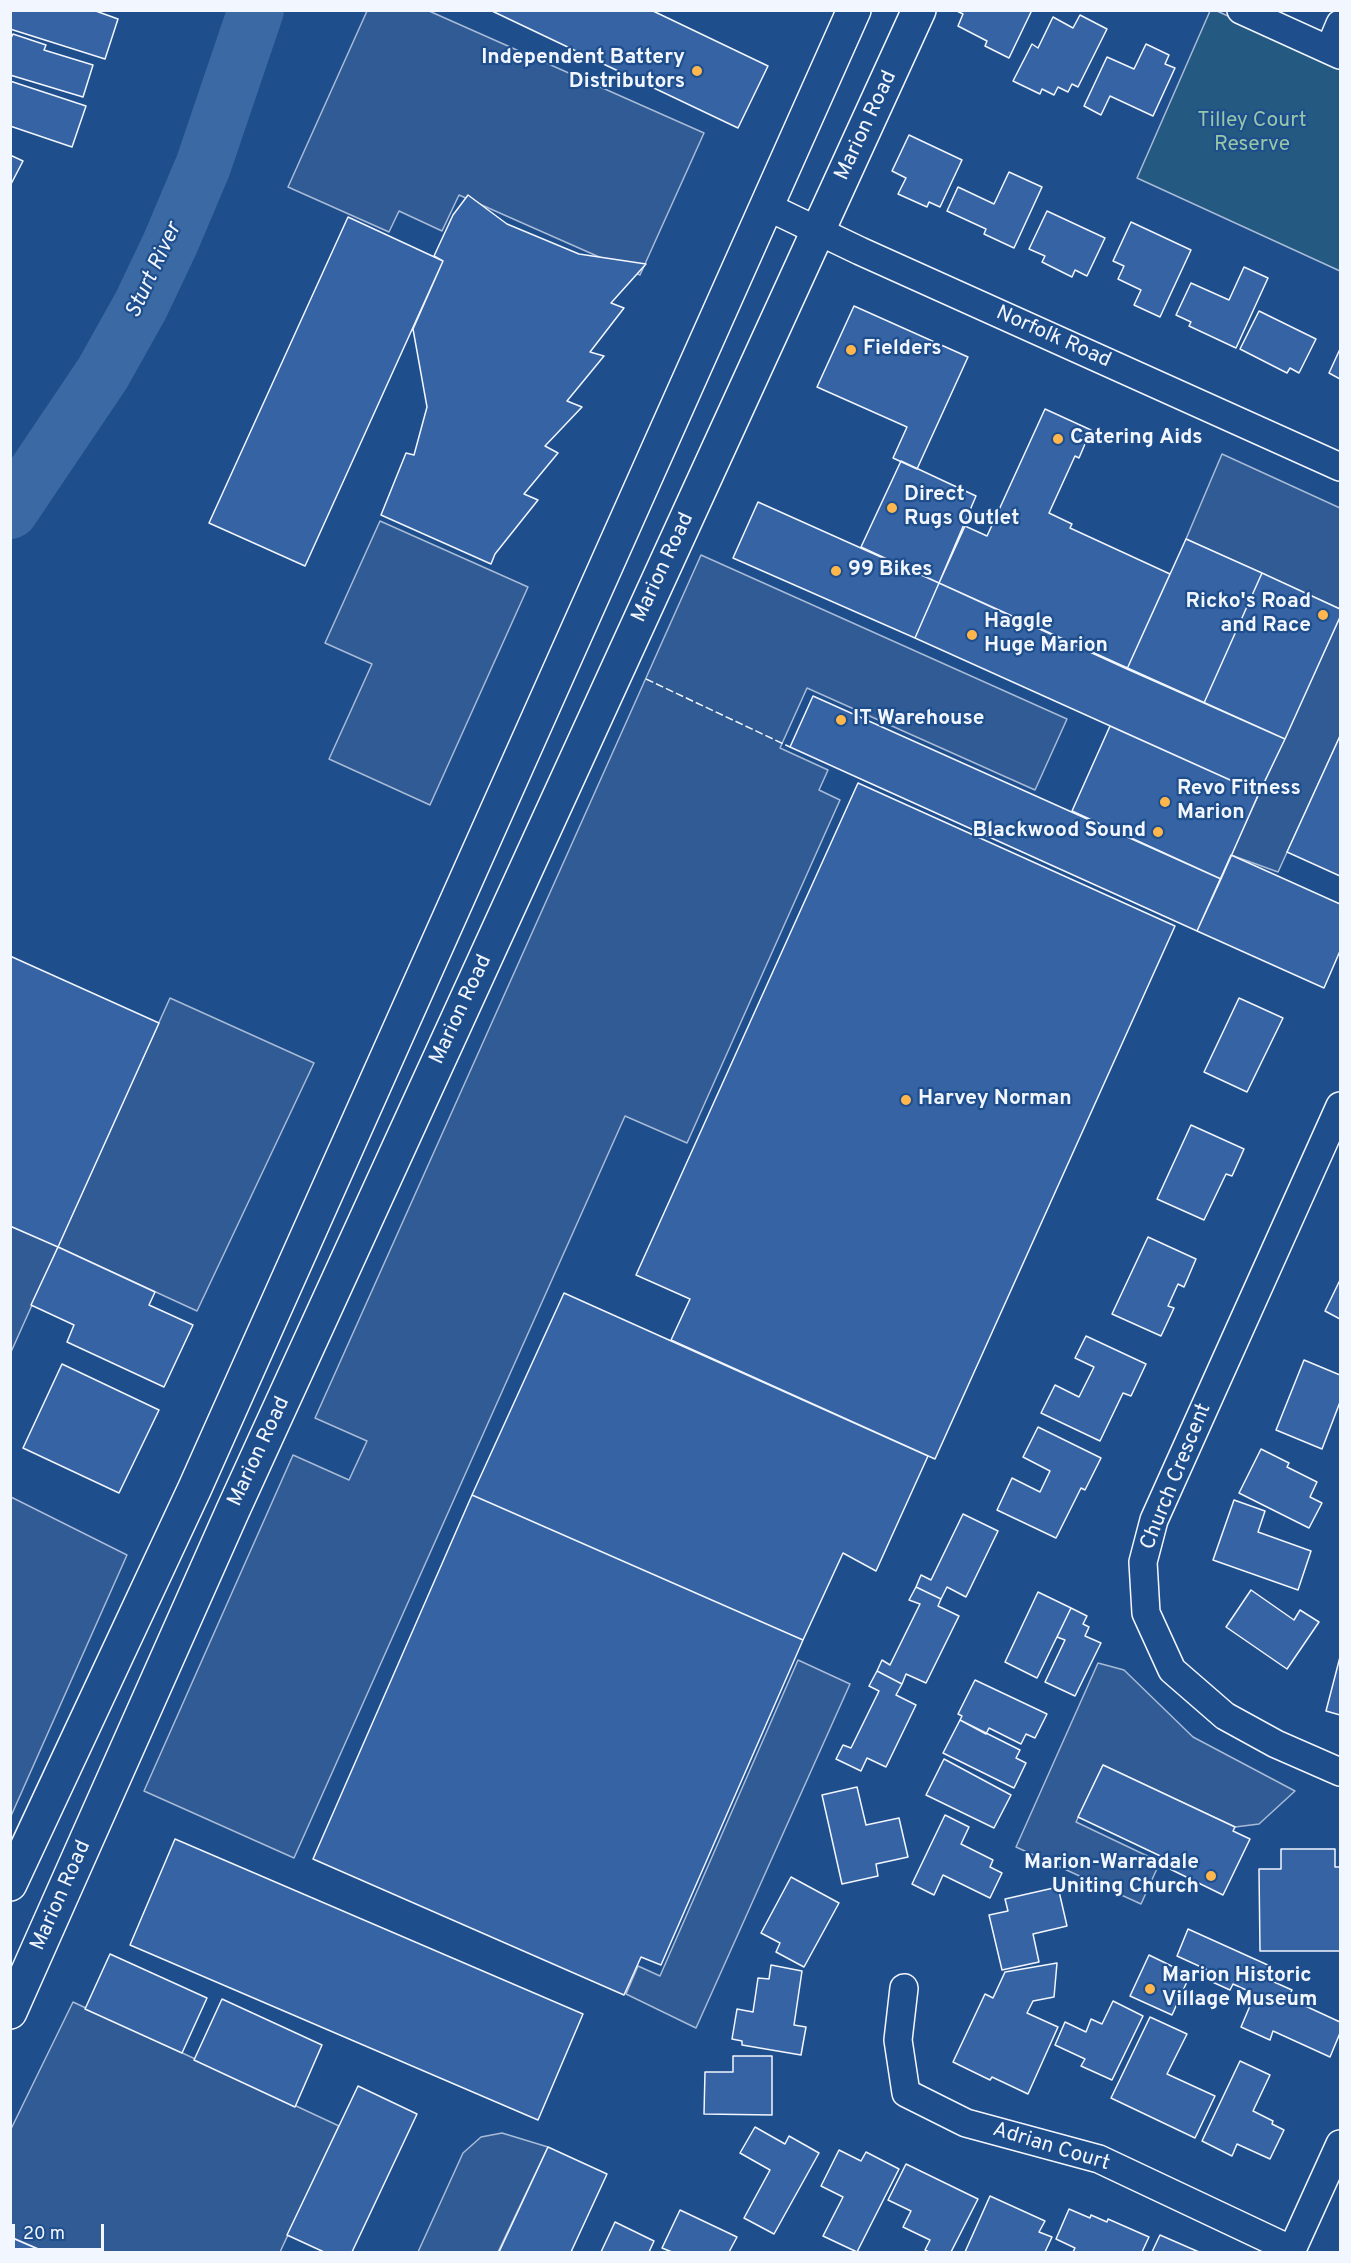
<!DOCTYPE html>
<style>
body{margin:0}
#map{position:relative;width:1351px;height:2263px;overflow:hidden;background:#1f4e8c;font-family:Overpass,sans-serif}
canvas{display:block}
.frame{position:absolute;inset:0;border:12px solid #f2f6ff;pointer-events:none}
.scale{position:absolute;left:12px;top:2224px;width:92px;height:27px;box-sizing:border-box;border:3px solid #f2f6ff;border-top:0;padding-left:8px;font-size:18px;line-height:21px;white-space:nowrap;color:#f2f6ff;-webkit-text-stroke:4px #1f4e8c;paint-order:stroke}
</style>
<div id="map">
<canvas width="1351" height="2263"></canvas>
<div class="frame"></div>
<div class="scale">20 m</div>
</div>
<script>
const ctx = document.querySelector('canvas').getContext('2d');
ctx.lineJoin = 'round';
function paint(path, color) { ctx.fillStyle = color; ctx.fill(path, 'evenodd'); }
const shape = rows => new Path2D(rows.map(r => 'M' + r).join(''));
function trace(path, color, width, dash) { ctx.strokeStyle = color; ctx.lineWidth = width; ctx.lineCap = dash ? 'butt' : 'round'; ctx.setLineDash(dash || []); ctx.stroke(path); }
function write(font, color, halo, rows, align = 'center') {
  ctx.font = font + ' Overpass,sans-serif'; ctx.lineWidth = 4.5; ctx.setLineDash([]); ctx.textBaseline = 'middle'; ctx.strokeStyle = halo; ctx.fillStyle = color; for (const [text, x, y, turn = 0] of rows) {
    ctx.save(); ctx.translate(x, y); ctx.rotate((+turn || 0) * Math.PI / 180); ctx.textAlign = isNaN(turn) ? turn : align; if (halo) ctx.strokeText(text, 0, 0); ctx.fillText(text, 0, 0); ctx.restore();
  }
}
const green = shape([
 [1210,11,1217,11,1340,67,1340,271,1137,178,1210,11]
]);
paint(green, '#245a82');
trace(green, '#a8bbd7', 1.5);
const parking = shape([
 [367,11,429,11,704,133,640,275,459,195,442,231,399,211,389,232,288,187,367,11],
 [1222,454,1340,508,1340,609,1186,539,1222,454],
 [380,521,528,587,430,805,329,759,372,664,325,643,380,521],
 [701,555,1067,719,1035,790,807,688,780,748,828,770,819,790,840,800,687,1143,625,1116,294,1858,144,1791,293,1455,349,1480,367,1441,315,1418,701,555],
 [1340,617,1340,736,1278,872,1231,855,1340,617],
 [170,998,314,1063,197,1311,58,1247,11,1352,10,1226,58,1246,170,998],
 [11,1497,127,1555,11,1816,11,1497],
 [798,1660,850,1684,696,2028,626,1994,638,1966,660,1976,798,1660],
 [1098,1663,1124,1670,1193,1737,1295,1791,1259,1824,1235,1827,1103,1765,1076,1822,1160,1862,1141,1904,1016,1847,1098,1663],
 [73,2002,339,2126,280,2252,45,2252,11,2237,10,2131,73,2002],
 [502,2133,548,2147,498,2252,418,2252,463,2153,481,2137,502,2133]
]);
paint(parking, '#305b95');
trace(parking, '#a8bbd7', 1.5);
trace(shape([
 [10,511,103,373,141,305,170,244,203,166,256,10]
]), '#3b69a3', 56);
const building = shape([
 [10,10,93,10,118,19,105,59,10,29,10,10],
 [651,10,768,66,738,128,492,11,651,10],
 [955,10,1032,10,1009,58,985,46,987,41,958,26,963,14,955,10],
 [1080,15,1107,29,1078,87,1072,84,1068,92,1058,87,1054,95,1042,89,1040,94,1013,81,1032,44,1038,48,1053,17,1073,28,1080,15],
 [13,34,46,45,44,50,93,65,83,97,10,75,10,40,13,34],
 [1146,44,1169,55,1165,64,1175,68,1153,116,1110,96,1101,115,1084,106,1107,57,1134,69,1146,44],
 [10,81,86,106,72,147,10,126,10,81],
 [909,135,962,160,940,207,929,202,927,207,898,194,906,178,892,171,909,135],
 [10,155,23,161,10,186,10,155],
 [1009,172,1042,187,1014,248,984,234,986,229,947,211,958,187,994,204,1009,172],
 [468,195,507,224,579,254,646,264,611,303,624,308,590,352,604,356,567,401,582,407,545,446,558,453,524,494,538,500,495,554,491,564,381,515,406,453,414,455,427,407,413,329,443,261,434,256,453,215,468,195],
 [1047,211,1105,238,1087,276,1075,270,1072,277,1042,262,1045,256,1029,249,1047,211],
 [348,217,443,261,305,566,209,523,348,217],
 [1131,222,1191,250,1160,317,1134,305,1141,290,1118,279,1124,266,1113,261,1131,222],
 [1244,267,1268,278,1236,348,1189,326,1191,322,1176,315,1191,283,1229,300,1244,267],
 [854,306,968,357,917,469,893,458,907,427,817,387,854,306],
 [1259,311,1316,339,1299,373,1290,368,1287,373,1240,349,1259,311],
 [1340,349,1340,379,1329,373,1340,349],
 [1045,409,1091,430,1079,458,1075,456,1049,513,1072,524,1070,528,1170,574,1127,669,939,583,965,526,987,536,1045,409],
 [901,461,976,496,939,583,861,547,901,461],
 [758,502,939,583,915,638,733,558,758,502],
 [1186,539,1262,573,1204,703,1127,669,1186,539],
 [1262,573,1340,609,1340,617,1285,739,1204,703,1262,573],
 [939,583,1285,739,1259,793,915,638,939,583],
 [813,696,1221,879,1197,931,790,747,813,696],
 [1110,726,1259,793,1221,879,1072,811,1110,726],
 [1340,736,1340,876,1287,852,1340,736],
 [858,783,1175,926,935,1459,671,1340,690,1299,636,1275,858,783],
 [1231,855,1340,904,1340,951,1324,988,1197,931,1231,855],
 [10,956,159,1023,58,1247,10,1226,10,956],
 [1239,998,1283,1018,1247,1092,1204,1072,1239,998],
 [1191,1125,1244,1149,1232,1176,1226,1174,1204,1220,1157,1199,1191,1125],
 [1148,1237,1196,1259,1184,1287,1178,1284,1168,1306,1174,1308,1161,1336,1112,1314,1148,1237],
 [58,1247,155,1292,149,1305,193,1325,164,1387,67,1342,74,1325,31,1305,58,1247],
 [1340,1280,1340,1319,1325,1311,1340,1280],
 [564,1293,928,1456,876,1571,843,1553,803,1640,472,1495,564,1293],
 [1086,1336,1146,1364,1131,1396,1123,1393,1100,1441,1041,1413,1055,1385,1079,1397,1094,1367,1075,1358,1086,1336],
 [1304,1360,1340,1375,1340,1402,1322,1449,1276,1430,1304,1360],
 [62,1364,159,1410,119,1493,23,1448,62,1364],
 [1038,1427,1101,1458,1085,1490,1081,1488,1056,1538,997,1510,1012,1478,1040,1492,1050,1471,1023,1457,1038,1427],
 [1261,1449,1289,1463,1287,1467,1317,1482,1310,1497,1322,1503,1309,1528,1239,1493,1261,1449],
 [472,1495,803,1640,661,1965,641,1957,624,1995,313,1859,472,1495],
 [1234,1500,1265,1511,1258,1532,1311,1551,1298,1590,1213,1560,1234,1500],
 [963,1514,998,1531,966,1597,947,1587,941,1599,916,1587,921,1575,931,1580,963,1514],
 [916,1587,941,1599,938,1606,959,1616,926,1683,906,1674,902,1684,877,1671,882,1660,890,1665,920,1604,909,1600,916,1587],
 [1251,1590,1294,1620,1300,1610,1319,1622,1287,1669,1226,1627,1251,1590],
 [1038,1592,1071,1608,1037,1678,1005,1662,1038,1592],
 [1071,1608,1087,1616,1083,1624,1089,1627,1085,1636,1101,1643,1075,1696,1045,1682,1065,1640,1057,1637,1071,1608],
 [1340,1657,1340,1715,1326,1711,1340,1657],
 [877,1671,902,1684,896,1695,916,1705,886,1767,867,1758,861,1771,836,1759,843,1745,851,1748,879,1691,869,1686,877,1671],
 [975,1680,1047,1714,1035,1738,1026,1734,1021,1744,989,1728,986,1734,960,1720,962,1716,958,1714,975,1680],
 [960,1720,1020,1750,1016,1758,1026,1763,1014,1788,943,1753,960,1720],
 [944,1759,1011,1795,994,1828,926,1795,944,1759],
 [1103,1765,1235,1827,1233,1831,1250,1839,1223,1895,1170,1869,1173,1862,1078,1817,1103,1765],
 [857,1787,866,1825,899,1818,908,1857,876,1864,878,1876,842,1884,822,1795,857,1787],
 [945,1815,969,1827,961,1844,993,1860,990,1867,1002,1873,990,1898,943,1875,934,1895,912,1884,945,1815],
 [175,1839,583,2014,538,2120,130,1945,175,1839],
 [1281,1849,1335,1849,1335,1867,1340,1867,1340,1951,1260,1951,1259,1869,1281,1869,1281,1849],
 [791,1877,839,1903,804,1967,776,1952,780,1943,761,1933,791,1877],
 [1058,1887,1067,1926,1033,1934,1039,1962,1002,1970,989,1915,1008,1911,1005,1899,1058,1887],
 [1188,1929,1270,1966,1265,1978,1292,1990,1288,1998,1340,2022,1340,2033,1330,2057,1273,2031,1270,2040,1241,2027,1255,1994,1233,1984,1230,1990,1208,1980,1212,1972,1177,1956,1188,1929],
 [110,1954,207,1998,182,2053,85,2009,110,1954],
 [1149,1955,1190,1975,1172,2015,1130,1996,1149,1955],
 [1057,1963,1054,1997,1033,2001,1027,2013,1058,2027,1028,2094,992,2077,990,2080,953,2062,985,1994,993,1998,1005,1972,1057,1963],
 [771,1965,802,1971,794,2025,806,2027,801,2055,742,2045,742,2041,732,2039,737,2009,753,2012,758,1978,769,1979,771,1965],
 [222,1999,322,2045,295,2107,194,2060,222,1999],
 [1113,2001,1143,2016,1112,2080,1081,2066,1085,2059,1055,2045,1065,2022,1086,2032,1091,2019,1102,2024,1113,2001],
 [1150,2017,1187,2034,1167,2074,1215,2096,1195,2138,1111,2098,1150,2017],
 [733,2056,772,2056,772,2115,704,2114,705,2072,733,2072,733,2056],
 [1240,2061,1270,2075,1253,2111,1273,2121,1272,2124,1284,2130,1270,2159,1237,2144,1232,2156,1202,2141,1240,2061],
 [358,2086,417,2114,352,2252,324,2252,287,2235,358,2086],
 [755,2127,785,2144,789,2136,819,2153,774,2234,744,2218,770,2170,740,2153,755,2127],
 [548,2147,607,2174,571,2252,499,2252,548,2147],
 [839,2150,861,2161,866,2152,899,2169,857,2252,823,2236,843,2197,821,2186,839,2150],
 [906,2164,978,2199,951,2252,929,2252,925,2250,930,2240,903,2227,911,2211,888,2200,906,2164],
 [990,2196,1045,2221,1039,2232,1052,2237,1045,2252,965,2252,990,2196],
 [1069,2209,1090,2218,1091,2215,1107,2222,1108,2219,1149,2237,1142,2252,1073,2252,1075,2248,1056,2239,1069,2209],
 [680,2210,737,2237,729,2252,672,2252,662,2248,680,2210],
 [615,2222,654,2241,649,2252,601,2252,615,2222],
 [1160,2235,1199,2252,1152,2252,1160,2235],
 [10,2237,45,2252,10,2252,10,2237]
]);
paint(building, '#3563a3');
trace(building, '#f2f6ff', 1.5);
const street = shape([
 [1241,10,1340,55],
 [1329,50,1340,24],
 [766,206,860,251,1340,467],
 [1340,1106,1154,1520,1143,1562,1146,1613,1172,1670,1225,1716,1276,1744,1340,1772],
 [904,1988,898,2040,906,2093,966,2123,1099,2159,1292,2250],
 [1291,2252,1340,2144]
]);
const primary = shape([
 [10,1884,194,1490,854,10],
 [10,2012,233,1510,919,10]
]);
trace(street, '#f2f6ff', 30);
trace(primary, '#f2f6ff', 36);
trace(street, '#1f4e8c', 27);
trace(primary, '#1f4e8c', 33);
trace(shape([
 [646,679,790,747]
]), '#f2f6ff', 1.5, [8, 3]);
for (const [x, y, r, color] of [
 [697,71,6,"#ffb74d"],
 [851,350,6,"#ffb74d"],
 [1058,439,6,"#ffb74d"],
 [892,508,6,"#ffb74d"],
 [836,571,6,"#ffb74d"],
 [1323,615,6,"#ffb74d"],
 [972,635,6,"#ffb74d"],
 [841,720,6,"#ffb74d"],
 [1165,802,6,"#ffb74d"],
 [1158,832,6,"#ffb74d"],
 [906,1100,6,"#ffb74d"],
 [1211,1876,6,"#ffb74d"],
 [1150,1989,6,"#ffb74d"]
]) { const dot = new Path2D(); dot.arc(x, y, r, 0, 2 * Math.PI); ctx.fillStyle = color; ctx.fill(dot); trace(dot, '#1f4e8c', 2); }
write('bold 21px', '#f2f6ff', '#1f4e8c', [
 ["Independent Battery",685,59,"right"],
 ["Distributors",685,83,"right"],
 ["Fielders",863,350],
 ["Catering Aids",1070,439],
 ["Direct",904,496],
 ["Rugs Outlet",904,520],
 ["99 Bikes",848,571],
 ["Ricko's Road",1311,603,"right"],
 ["and Race",1311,627,"right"],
 ["Haggle",984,623],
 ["Huge Marion",984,647],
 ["IT Warehouse",853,720],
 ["Revo Fitness",1177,790],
 ["Marion",1177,814],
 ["Blackwood Sound",1146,832,"right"],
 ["Harvey Norman",918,1100],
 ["Marion-Warradale",1199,1864,"right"],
 ["Uniting Church",1199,1888,"right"],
 ["Marion Historic",1162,1977],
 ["Village Museum",1162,2001]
], 'left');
write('21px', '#97c8a6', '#1f4e8c', [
 ["Tilley Court",1252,122],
 ["Reserve",1252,146]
]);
write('21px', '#f2f6ff', '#1f4e8c', [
 ["Marion Road",867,126,-65],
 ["Norfolk Road",1053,338,24],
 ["Marion Road",664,568,-65],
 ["Marion Road",462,1010,-65],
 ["Marion Road",260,1452,-65],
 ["Church Crescent",1177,1477,-68],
 ["Marion Road",62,1896,-66],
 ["Adrian Court",1051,2148,17]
]);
write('italic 22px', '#f2f6ff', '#1f4e8c', [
 ["Sturt River",155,271,-65]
]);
</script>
